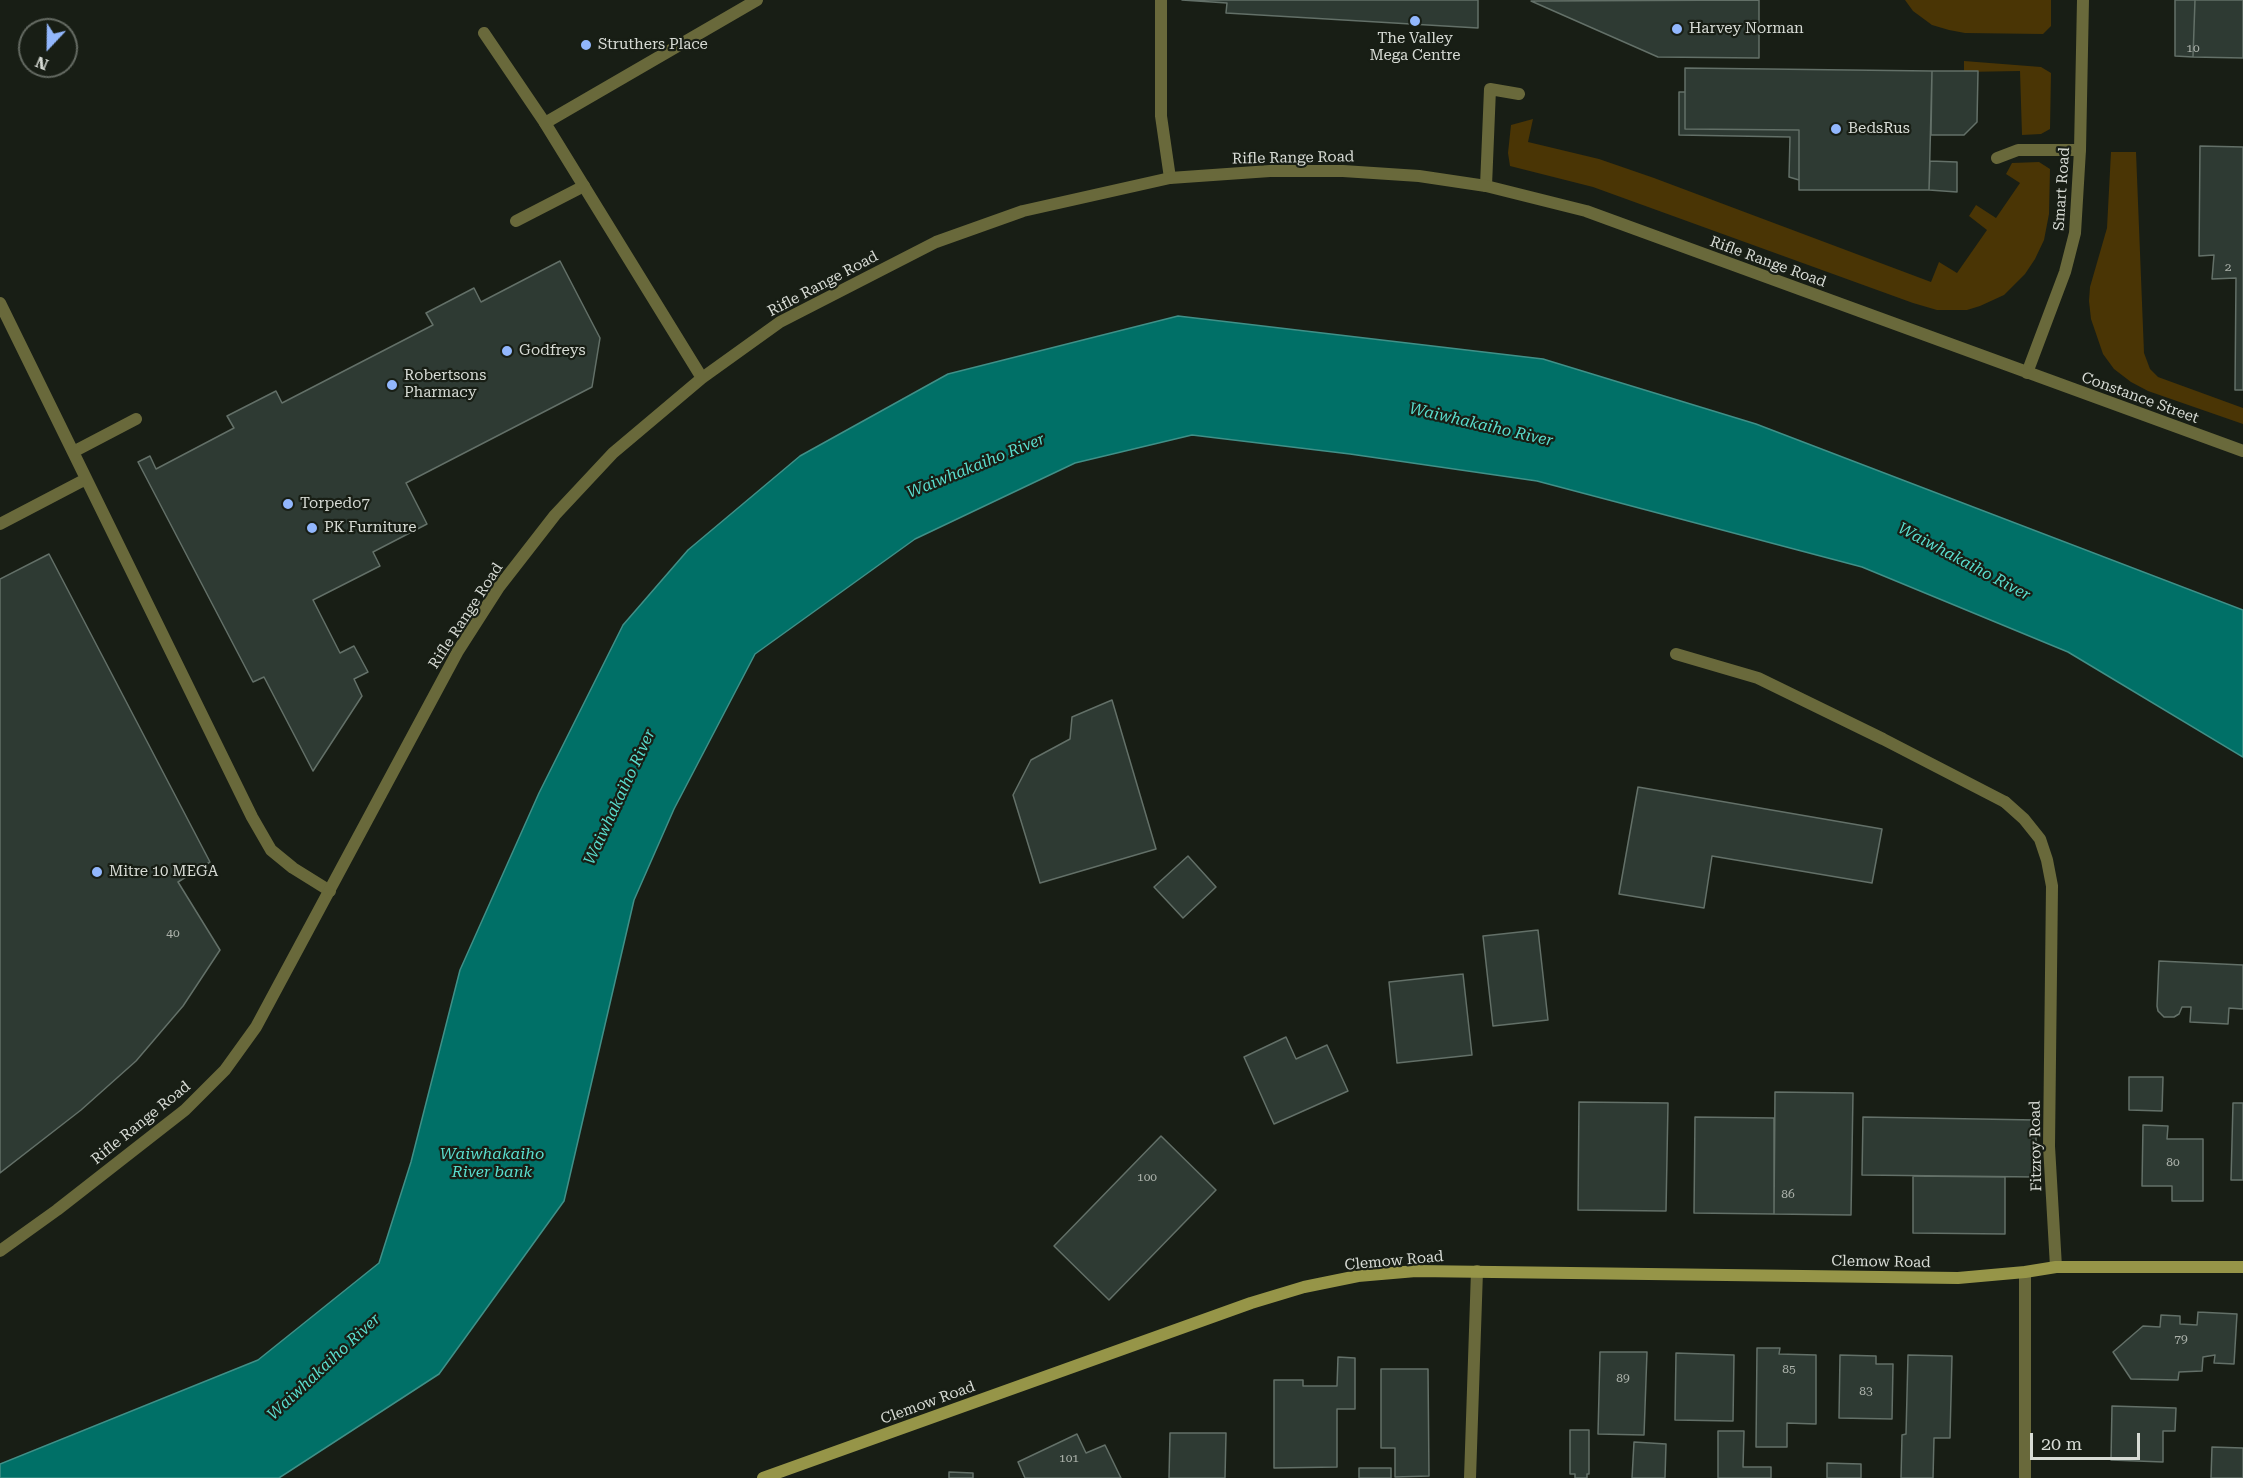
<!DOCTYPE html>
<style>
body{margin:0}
#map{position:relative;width:2243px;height:1478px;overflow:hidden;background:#181e15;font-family:"Roboto Serif",serif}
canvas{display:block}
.north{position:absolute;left:18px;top:18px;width:60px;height:60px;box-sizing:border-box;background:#181e15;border:2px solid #646a62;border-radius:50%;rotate:202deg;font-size:16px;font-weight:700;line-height:24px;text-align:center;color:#d7dbd5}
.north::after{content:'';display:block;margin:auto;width:21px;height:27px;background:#92b7fd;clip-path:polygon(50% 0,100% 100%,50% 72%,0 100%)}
.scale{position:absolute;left:2030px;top:1433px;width:110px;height:27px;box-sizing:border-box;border:3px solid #d7dbd5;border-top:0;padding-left:8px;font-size:18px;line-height:21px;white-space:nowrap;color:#d7dbd5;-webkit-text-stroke:4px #181e15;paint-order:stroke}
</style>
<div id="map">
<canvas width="2243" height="1478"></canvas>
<div class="north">N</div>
<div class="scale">20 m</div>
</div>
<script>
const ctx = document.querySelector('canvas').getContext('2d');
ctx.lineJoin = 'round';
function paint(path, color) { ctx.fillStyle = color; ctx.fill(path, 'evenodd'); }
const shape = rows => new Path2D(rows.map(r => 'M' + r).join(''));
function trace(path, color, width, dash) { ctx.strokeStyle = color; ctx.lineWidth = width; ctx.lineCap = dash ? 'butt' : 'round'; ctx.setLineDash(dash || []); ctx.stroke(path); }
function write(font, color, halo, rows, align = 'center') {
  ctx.font = font + ' "Roboto Serif",serif'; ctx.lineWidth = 4.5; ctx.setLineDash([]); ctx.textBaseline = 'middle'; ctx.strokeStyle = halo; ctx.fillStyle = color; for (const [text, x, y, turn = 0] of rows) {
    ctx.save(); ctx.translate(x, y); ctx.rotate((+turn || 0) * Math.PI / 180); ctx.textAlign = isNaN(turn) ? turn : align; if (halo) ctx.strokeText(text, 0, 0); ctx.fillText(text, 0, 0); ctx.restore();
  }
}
paint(shape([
 [1905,0,2051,0,2051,26,2043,34,1965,33,1949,30,1932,25,1913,11],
 [1964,61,2041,67,2051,73,2050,129,2041,134,2022,135,2020,71,1964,72],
 [1533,119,1528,142,1599,159,1654,178,1931,282,1939,262,1957,273,1987,230,1969,216,1976,205,1996,218,2020,183,2006,174,2012,163,2039,162,2050,169,2049,214,2044,240,2035,259,2025,274,2004,295,1980,306,1967,310,1937,310,1913,303,1593,187,1510,166,1508,153,1511,125],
 [2111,152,2136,152,2144,353,2150,369,2158,377,2243,408,2243,424,2148,391,2131,382,2114,369,2103,354,2091,319,2089,301,2090,287,2107,228]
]), '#4a3505');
const water = shape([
 [1178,316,1543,359,1756,424,2243,610,2243,757,2068,652,1862,567,1537,481,1350,454,1192,435,1075,463,915,539,755,654,674,809,634,900,564,1201,439,1374,279,1478,0,1478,0,1464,258,1360,379,1263,411,1162,460,970,539,793,623,625,688,550,800,456,948,374,1178,316]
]);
paint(water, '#007067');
trace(water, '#409088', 1.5);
const building = shape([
 [1182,0,1478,0,1478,28,1226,13,1227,3,1182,0],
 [1759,0,1759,58,1658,57,1531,1,1759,0],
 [2175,0,2195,0,2193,57,2175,56,2175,0],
 [2195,0,2243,0,2243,58,2193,57,2195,0],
 [1685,68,1932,71,1929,190,1799,190,1799,130,1685,129,1685,68],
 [1932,71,1978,71,1977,122,1964,135,1931,135,1932,71],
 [1679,92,1685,92,1685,129,1799,130,1799,180,1789,177,1790,137,1679,135,1679,92],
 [2200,146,2243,147,2243,390,2235,390,2236,278,2212,279,2214,255,2199,256,2200,146],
 [1930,161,1957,162,1957,192,1929,190,1930,161],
 [560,261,600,338,592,387,406,483,427,524,373,552,380,566,313,600,340,653,354,646,368,672,354,679,362,696,313,771,264,677,253,682,138,462,150,456,156,469,234,428,227,416,276,391,282,403,433,325,426,313,474,288,481,302,560,261],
 [49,554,210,862,178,882,220,950,183,1006,136,1061,81,1110,0,1173,0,579,49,554],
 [1112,700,1156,849,1040,883,1013,795,1031,760,1070,739,1072,717,1112,700],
 [1638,787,1882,829,1872,883,1712,856,1704,908,1619,894,1638,787],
 [1188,856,1216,887,1183,918,1154,887,1188,856],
 [1538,930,1548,1020,1493,1026,1483,936,1538,930],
 [2159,961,2243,965,2243,1009,2229,1008,2228,1024,2190,1022,2191,1007,2182,1007,2179,1014,2174,1017,2164,1017,2158,1011,2157,1006,2159,961],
 [1463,974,1472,1055,1397,1063,1389,982,1463,974],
 [1286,1037,1296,1059,1327,1045,1348,1091,1274,1124,1244,1057,1286,1037],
 [2129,1077,2163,1077,2162,1111,2129,1110,2129,1077],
 [1775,1092,1853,1093,1851,1215,1774,1214,1775,1092],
 [1579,1102,1668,1103,1666,1211,1578,1210,1579,1102],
 [2233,1103,2243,1103,2243,1180,2231,1180,2233,1103],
 [1695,1117,1774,1118,1774,1214,1694,1213,1695,1117],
 [1863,1117,2036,1120,2036,1177,1862,1175,1863,1117],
 [2143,1125,2168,1126,2167,1139,2203,1139,2203,1201,2172,1201,2172,1186,2142,1186,2143,1125],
 [1161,1136,1216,1190,1109,1300,1054,1246,1161,1136],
 [1913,1176,2005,1177,2005,1234,1913,1233,1913,1176],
 [2198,1312,2237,1314,2234,1364,2214,1363,2215,1355,2203,1357,2202,1371,2179,1372,2178,1380,2131,1379,2113,1352,2143,1326,2160,1327,2161,1315,2180,1316,2180,1324,2197,1325,2198,1312],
 [1757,1348,1780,1348,1779,1354,1816,1355,1816,1424,1787,1423,1787,1447,1756,1447,1757,1348],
 [1600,1352,1647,1352,1644,1435,1598,1434,1600,1352],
 [1676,1353,1734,1355,1733,1421,1675,1420,1676,1353],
 [1840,1355,1876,1356,1876,1364,1893,1364,1892,1419,1839,1418,1840,1355],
 [1908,1355,1952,1356,1950,1438,1934,1438,1933,1478,1901,1478,1902,1435,1906,1434,1908,1355],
 [1338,1357,1355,1358,1355,1409,1337,1409,1337,1467,1274,1468,1274,1380,1303,1380,1303,1386,1337,1386,1338,1357],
 [1381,1369,1428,1369,1429,1476,1395,1477,1395,1448,1381,1448,1381,1369],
 [2112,1406,2176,1408,2175,1431,2163,1431,2163,1462,2111,1460,2112,1406],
 [1570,1430,1589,1430,1589,1474,1587,1474,1587,1478,1575,1478,1575,1474,1570,1474,1570,1430],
 [1718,1431,1744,1431,1743,1467,1771,1467,1771,1478,1718,1478,1718,1431],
 [1170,1433,1226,1433,1225,1478,1169,1478,1170,1433],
 [1077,1434,1086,1453,1105,1445,1121,1478,1025,1478,1018,1462,1077,1434],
 [1634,1442,1666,1444,1665,1478,1632,1478,1634,1442],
 [2212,1447,2243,1448,2243,1478,2211,1478,2212,1447],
 [1827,1463,1861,1464,1861,1478,1827,1478,1827,1463],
 [1359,1468,1391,1468,1391,1478,1359,1478,1359,1468],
 [949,1472,973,1473,973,1478,949,1478,949,1472]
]);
paint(building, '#2e3a33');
trace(building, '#637068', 1.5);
trace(shape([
 [1161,0,1161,116,1170,178],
 [545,123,757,0],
 [1997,158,2018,150,2080,150],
 [1486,186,1490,89,1519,94],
 [516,221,584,186],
 [0,303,252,817,271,850,293,868,330,891],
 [73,452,136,419],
 [0,524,86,479],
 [1676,654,1758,678,1883,739,2005,802],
 [1470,1478,1477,1271]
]), '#69693b', 12);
trace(shape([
 [484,33,545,123,702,378],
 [2027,373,2065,272,2075,233,2080,150,2083,0],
 [2005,802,2024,819,2040,839,2047,860,2052,886,2049,1146,2056,1267],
 [0,1251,57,1210,185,1110,225,1070,256,1027,458,651,499,587,555,515,613,453,702,378,780,322,936,242,1023,211,1170,178,1270,171,1343,171,1419,176,1486,186,1586,211,2243,451],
 [2025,1272,2025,1478]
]), '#69693b', 12);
trace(shape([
 [763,1478,1251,1303,1304,1287,1358,1276,1416,1271,1958,1278,2025,1272,2056,1267,2243,1267]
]), '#969548', 12);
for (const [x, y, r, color] of [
 [1415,21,6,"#92b7fd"],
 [1677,29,6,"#92b7fd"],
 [586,45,6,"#92b7fd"],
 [1836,129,6,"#92b7fd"],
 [507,351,6,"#92b7fd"],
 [392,385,6,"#92b7fd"],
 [288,504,6,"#92b7fd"],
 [312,528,6,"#92b7fd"],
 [97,872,6,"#92b7fd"]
]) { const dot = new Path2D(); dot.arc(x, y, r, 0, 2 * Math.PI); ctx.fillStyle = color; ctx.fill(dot); trace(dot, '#181e15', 2); }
write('12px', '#adb3ac', null, [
 ["10",2193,48],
 ["2",2228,267],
 ["40",173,933],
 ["80",2173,1162],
 ["100",1147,1177],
 ["86",1788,1194],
 ["79",2181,1339],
 ["85",1789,1369],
 ["89",1623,1378],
 ["83",1866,1391],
 ["101",1069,1458]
]);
write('15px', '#d7dbd5', '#181e15', [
 ["Harvey Norman",1689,29],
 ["The Valley",1415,39,"center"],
 ["Mega Centre",1415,56,"center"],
 ["Struthers Place",598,45],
 ["BedsRus",1848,129],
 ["Godfreys",519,351],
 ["Robertsons",404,376],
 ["Pharmacy",404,393],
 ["Torpedo7",300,504],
 ["PK Furniture",324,528],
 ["Mitre 10 MEGA",109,872]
], 'left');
write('15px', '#d7dbd5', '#181e15', [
 ["Rifle Range Road",1293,158,-1],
 ["Smart Road",2062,189,-86],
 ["Rifle Range Road",1768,262,20],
 ["Rifle Range Road",823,284,-28],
 ["Constance Street",2140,398,20],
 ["Rifle Range Road",466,616,-57],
 ["Rifle Range Road",141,1123,-39],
 ["Fitzroy Road",2036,1146,-91],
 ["Clemow Road",1394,1261,-5],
 ["Clemow Road",1881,1262,1],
 ["Clemow Road",928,1403,-20]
]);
write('italic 16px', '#5adecf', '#181e15', [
 ["Waiwhakaiho River",1481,425,13],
 ["Waiwhakaiho River",976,466,-22],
 ["Waiwhakaiho River",1964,562,28],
 ["Waiwhakaiho River",620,797,-65],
 ["Waiwhakaiho",492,1154],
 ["River bank",492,1172],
 ["Waiwhakaiho River",324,1367,-43]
]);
</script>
